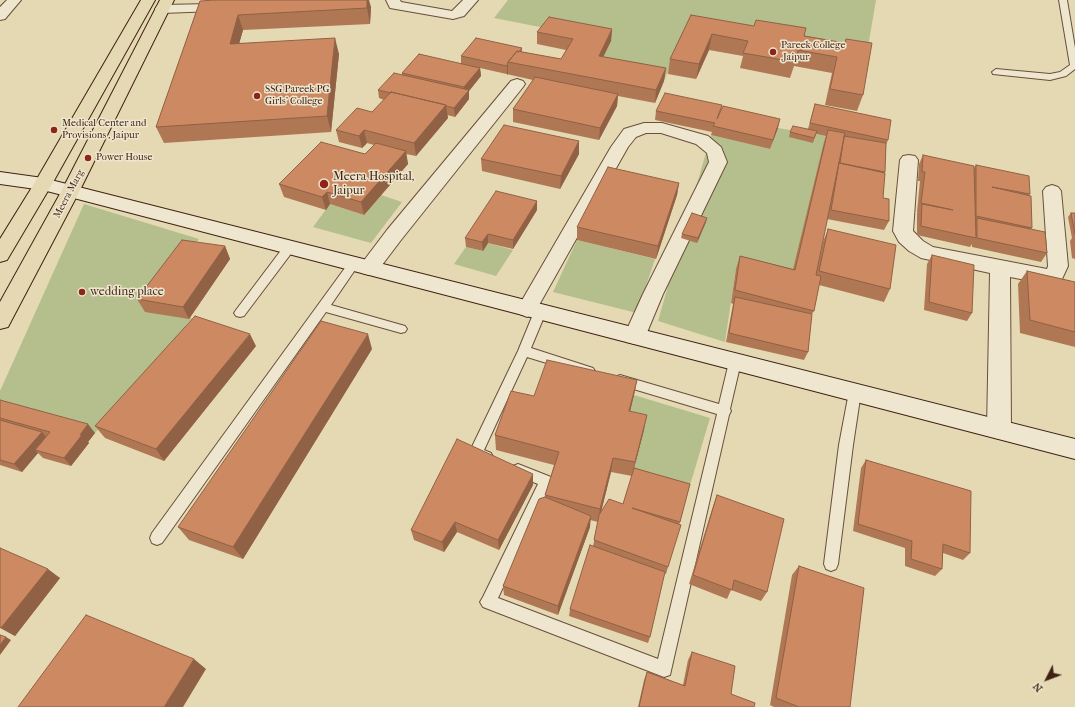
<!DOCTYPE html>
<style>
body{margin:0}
#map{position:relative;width:1075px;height:707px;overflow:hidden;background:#e5d9b3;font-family:"IM FELL French Canon",serif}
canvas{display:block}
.north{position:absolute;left:1027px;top:659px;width:40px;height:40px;-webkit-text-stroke:3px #eee6ce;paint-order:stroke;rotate:228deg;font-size:11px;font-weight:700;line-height:16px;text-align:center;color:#402114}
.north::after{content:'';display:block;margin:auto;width:14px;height:18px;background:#402114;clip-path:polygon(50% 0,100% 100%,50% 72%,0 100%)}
</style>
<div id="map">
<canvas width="1075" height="707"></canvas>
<div class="north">N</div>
</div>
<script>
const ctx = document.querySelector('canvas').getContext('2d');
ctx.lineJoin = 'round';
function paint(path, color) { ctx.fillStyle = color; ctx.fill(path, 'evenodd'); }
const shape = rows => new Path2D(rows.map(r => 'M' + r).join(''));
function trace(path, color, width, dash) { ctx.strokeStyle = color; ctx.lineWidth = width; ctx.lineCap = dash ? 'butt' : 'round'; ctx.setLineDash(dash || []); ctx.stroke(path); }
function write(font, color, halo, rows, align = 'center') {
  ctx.font = font + ' "IM FELL French Canon",serif'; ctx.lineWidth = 3; ctx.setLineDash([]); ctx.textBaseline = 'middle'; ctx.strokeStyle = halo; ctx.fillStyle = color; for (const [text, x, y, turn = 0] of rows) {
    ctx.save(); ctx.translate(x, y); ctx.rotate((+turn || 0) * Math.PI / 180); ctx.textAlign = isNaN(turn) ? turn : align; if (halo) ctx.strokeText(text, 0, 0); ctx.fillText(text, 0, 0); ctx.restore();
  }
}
paint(shape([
 [508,0,876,0,866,59,689,30,664,80,598,68,611,41,494,18],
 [778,128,826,136,790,282,736,269,725,342,658,321,711,135,770,149],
 [381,195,402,202,371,243,313,227,330,204,364,215],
 [84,204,199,239,147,310,192,318,95,433,0,406,0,391],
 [577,240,655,259,637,313,553,292],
 [488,243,513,250,496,276,454,264,466,247,482,251],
 [634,395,710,418,688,492,632,476,627,425]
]), '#b4bf8d');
const lane = shape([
 [1059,0,1067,0,1075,48,1075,69,1066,76,1050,80,993,74,992,72,996,69,1050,74,1060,72,1070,65,1059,0],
 [289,244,293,245,294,248,293,251,244,316,240,317,236,316,234,313,236,310,285,245,289,244],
 [354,260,358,261,359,264,331,305,405,326,407,329,405,332,401,333,326,312,162,543,157,545,152,543,150,538,152,533,350,261,354,260],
 [540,308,544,309,546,312,531,348,593,368,595,371,593,374,589,376,527,357,484,450,491,453,493,457,491,461,486,463,471,457,469,453,518,351,534,312,536,309,540,308],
 [735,357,739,359,741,362,730,409,731,411,729,415,670,675,664,677,483,607,480,602,483,597,538,484,513,474,511,470,513,466,518,464,551,477,553,481,498,598,658,659,717,414,620,385,616,383,614,380,616,377,620,375,719,404,729,362,731,359,735,357],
 [855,387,859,388,861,392,853,445,838,564,836,569,831,571,826,569,824,564,839,445,849,392,851,388,855,387]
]);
const street = shape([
 [7,0,21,0,5,19,0,20,0,7,7,0],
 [386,0,400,0,401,2,452,11,463,0,478,0,464,16,453,19,390,8,386,0],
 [211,4,216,5,218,8,216,11,162,13,157,12,155,9,157,6,162,5,211,4],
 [517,79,523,81,525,84,523,87,401,240,376,273,369,275,362,273,359,268,362,263,387,230,511,81,517,79],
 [644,123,662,123,708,136,721,147,727,162,663,294,643,342,635,344,627,342,624,336,643,294,709,162,707,153,696,144,661,133,646,133,636,137,628,147,534,314,527,317,520,314,517,309,611,147,624,129,644,123],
 [909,155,915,156,918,160,913,231,923,241,933,247,1047,269,1048,266,1043,191,1046,187,1052,185,1058,187,1061,191,1068,266,1062,279,1047,284,1010,277,1011,429,1007,436,999,439,991,436,987,429,990,273,921,258,909,251,899,242,893,231,900,160,903,156,909,155]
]);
const secondary = shape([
 [0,172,43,178,1075,439,1075,459,43,190,0,184,0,172]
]);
const primary = shape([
 [141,0,155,0,52,184,7,260,0,262,0,239,34,184,141,0],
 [160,0,174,0,79,192,8,327,0,329,0,302,61,192,160,0]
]);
trace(lane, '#694f3c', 2);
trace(street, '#694f3c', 2);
trace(secondary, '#402114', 2);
trace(primary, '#402114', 2);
paint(lane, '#eee6ce');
paint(street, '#eee6ce');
paint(secondary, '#eee6ce');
paint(primary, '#e5d9b3');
paint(shape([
 [200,1,371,7,370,24,243,30,239,43,339,54,331,132,164,143,156,127],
 [691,15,845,43,863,95,857,111,825,105,832,73,794,66,790,78,740,68,743,56,709,50,696,79,668,74,670,59],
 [612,29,611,41,603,57,666,68,664,81,655,103,618,96,617,106,599,140,513,122,513,109,533,80,480,68,481,76,469,91,469,99,455,117,447,115,448,118,416,156,406,154,408,164,364,215,330,204,326,210,284,197,279,184,365,154,374,145,367,143,362,148,339,142,336,130,372,112,384,100,379,98,378,90,402,75,402,73,461,64,461,56,522,48,522,52,561,59,566,50,537,44,537,32],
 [815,104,888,140,886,145,883,198,889,221,884,230,827,219,816,275,823,242,828,229,890,289,884,302,819,285,814,311,812,314,808,352,804,360,726,342,733,304,731,303,736,269,740,256,793,269,824,142,826,136,816,134,813,143,789,137,790,132,808,129],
 [656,111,720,113,778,128,770,149,711,135,712,132,655,120],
 [579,141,579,154,560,189,482,171,481,159],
 [923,155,974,168,976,165,1030,194,1029,196,1032,228,1031,229,1047,253,1041,262,972,247,972,244,970,247,917,235,917,213,918,212,917,212,920,181,918,181,919,164],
 [679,183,677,195,656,259,577,240,577,227],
 [537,210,513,249,488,243,483,251,466,247,465,238],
 [1071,213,1075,213,1075,259,1072,258,1070,241,1072,238,1068,217],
 [706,222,697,243,681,238,682,234],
 [225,246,230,259,189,319,145,312,137,299],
 [932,255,972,313,967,321,924,310,927,264],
 [1027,271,1075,282,1075,347,1020,333,1018,284],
 [256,346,164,461,105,438,95,426],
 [372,349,243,559,189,540,178,527],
 [637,380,634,395,630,411,644,430,634,468,690,484,668,567,666,574,664,573,650,637,648,643,569,616,570,609,593,546,598,522,590,520,590,527,558,615,504,595,503,586,545,497,545,495,554,465,496,450,495,435,534,396],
 [611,472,632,476,623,504,601,513],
 [0,400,95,433,88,442,89,443,71,466,43,458,38,453,22,472,0,465],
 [866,460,970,553,963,560,943,553,942,569,935,576,905,566,905,548,853,531,861,468],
 [533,485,499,550,457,532,444,552,414,540,411,530],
 [717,495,767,592,761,601,731,590,727,599,689,584,713,506],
 [0,548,60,578,15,636,0,628],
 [799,566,850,707,774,707,770,705,792,575],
 [692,652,731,694,754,707,638,707,644,680,647,672,683,685,688,660]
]), '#b07754');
paint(shape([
 [367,0,369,0,371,7,370,24,367,8],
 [238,15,243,30,235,59,230,44],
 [612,29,611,41,598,68,599,56],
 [712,34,709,50,696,79,699,64],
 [335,38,339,54,331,132,327,116],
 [508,65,508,74,507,75,507,66],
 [480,68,481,76,469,91,469,99,455,117,454,108,464,95,464,87],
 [666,68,664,81,655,103,656,90],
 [618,94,617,106,599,140,600,128],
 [446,105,448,118,416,156,414,143],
 [780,119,778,128,770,149],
 [364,130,367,143,362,148,359,136],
 [579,141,579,154,560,189,561,176],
 [406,151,408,164,364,215,361,202],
 [679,183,677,195,656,259,658,246],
 [327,192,330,204,326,210,322,197],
 [537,201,537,210,513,249,513,240],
 [707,218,706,222,697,243,698,238],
 [488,234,488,243,483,251,482,242],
 [225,246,230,259,189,319,183,307],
 [250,334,256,346,164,461,156,449],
 [368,334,372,349,243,559,233,547],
 [637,380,634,395,627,425,629,411],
 [647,415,644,430,632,476,635,462],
 [88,424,95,433,88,442,89,443,71,466,64,458,80,435],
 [42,432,49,440,35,450,38,453,22,472,14,464],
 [613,458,611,472,598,523,600,509],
 [533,474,533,485,499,550,498,540],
 [591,516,590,527,558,615,558,606],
 [455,522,457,532,444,552,442,542],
 [48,569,60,578,15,636,1,628],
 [6,637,11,640,0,655,0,645],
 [194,659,206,669,183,707,164,707]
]), '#906145');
const building = shape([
 [215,0,367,0,367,8,238,15,230,44,335,38,327,116,156,127,200,1,215,0],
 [691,15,754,26,756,20,806,28,804,36,845,43,846,39,872,43,863,95,830,89,837,57,798,50,795,62,743,53,748,41,712,34,699,64,670,59,691,15],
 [549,17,612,29,599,56,666,68,656,90,508,62,517,51,561,59,573,39,537,32,549,17],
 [476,38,522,48,519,52,517,51,508,62,507,66,461,56,476,38],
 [419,54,480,68,464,87,402,73,419,54],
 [394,73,469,90,454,108,446,106,446,105,391,92,391,93,378,90,394,73],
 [535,77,618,94,600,128,513,109,535,77],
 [391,92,446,105,414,143,364,130,359,136,336,130,357,108,372,112,391,92],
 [665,93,722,105,717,119,723,106,780,119,773,140,713,126,715,123,656,111,665,93],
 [815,104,891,120,888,140,810,123,815,104],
 [504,125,579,141,561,176,481,159,504,125],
 [793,126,817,131,814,138,790,132,793,126],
 [828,130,845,133,816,275,821,276,814,311,735,290,740,256,795,270,828,130],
 [844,136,886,143,885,172,840,163,844,136],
 [321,142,365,154,376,143,406,151,361,202,327,192,322,197,279,184,321,142],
 [923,155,974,166,976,238,921,226,922,204,953,210,921,203,925,172,922,172,923,155],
 [839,163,885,173,883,198,889,199,889,221,831,210,839,163],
 [976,165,1029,176,1030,194,992,187,1031,196,1032,228,976,216,976,165],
 [608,167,679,183,658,246,577,227,608,167],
 [496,191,537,201,513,240,488,234,482,242,465,238,496,191],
 [692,213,707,218,698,238,682,234,692,213],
 [1071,213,1075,213,1075,234,1071,213],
 [977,218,1045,232,1047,253,977,238,977,218],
 [828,229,896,245,890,289,819,271,828,229],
 [182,240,225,246,183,307,137,299,182,240],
 [932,255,974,265,972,313,929,302,932,255],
 [1027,271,1075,282,1075,332,1030,320,1027,271],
 [735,297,812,314,808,352,729,333,735,297],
 [195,316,250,334,156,449,95,426,195,316],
 [321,321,368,334,233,547,178,527,321,321],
 [547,360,637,380,629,411,647,415,635,462,613,458,600,509,545,495,559,452,495,435,511,391,534,396,547,360],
 [0,400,88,424,80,435,82,435,64,458,35,450,50,432,0,418,0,400],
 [0,420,42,432,14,464,0,460,0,420],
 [457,439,533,474,498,540,455,522,442,542,411,530,457,439],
 [866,460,971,491,970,553,943,544,942,569,911,559,912,541,858,524,866,460],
 [634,468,690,484,680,522,632,508,681,525,668,567,594,540,599,515,609,499,623,504,634,468],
 [717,495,784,519,767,592,734,580,732,590,693,575,717,495],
 [545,497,591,516,558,606,503,586,539,499,545,497],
 [590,545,665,572,650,637,570,609,590,545],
 [0,548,48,569,1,628,0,627,0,548],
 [799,566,864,588,850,707,799,707,776,698,799,566],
 [86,615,194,659,164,707,18,707,86,615],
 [0,635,6,637,0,645,0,635],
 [692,652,735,666,731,694,755,703,754,707,639,707,647,672,685,686,692,652]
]);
paint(building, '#cd8a62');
trace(building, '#906145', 1);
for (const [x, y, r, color] of [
 [773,52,4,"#8f2418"],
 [257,96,4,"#8f2418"],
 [54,130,4,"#8f2418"],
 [88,158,4,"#8f2418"],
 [324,184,5,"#8f2418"],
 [82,292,4,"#8f2418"]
]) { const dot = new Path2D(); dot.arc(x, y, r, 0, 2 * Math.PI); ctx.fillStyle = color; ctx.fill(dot); trace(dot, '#eee6ce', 1.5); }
write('10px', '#402114', '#eee6ce', [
 ["Pareek College",781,46],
 [",Jaipur",781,58],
 ["SSG Pareek PG",265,90],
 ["Girls' College",265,102],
 ["Medical Center and",62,124],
 ["Provisions , Jaipur",62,136],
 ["Power House",96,158]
], 'left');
write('10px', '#402114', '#eee6ce', [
 ["Meera Marg",69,194,-62]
]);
write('12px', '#402114', '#eee6ce', [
 ["Meera Hospital,",333,177],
 ["Jaipur",333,191],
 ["wedding place",90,292]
], 'left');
</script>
